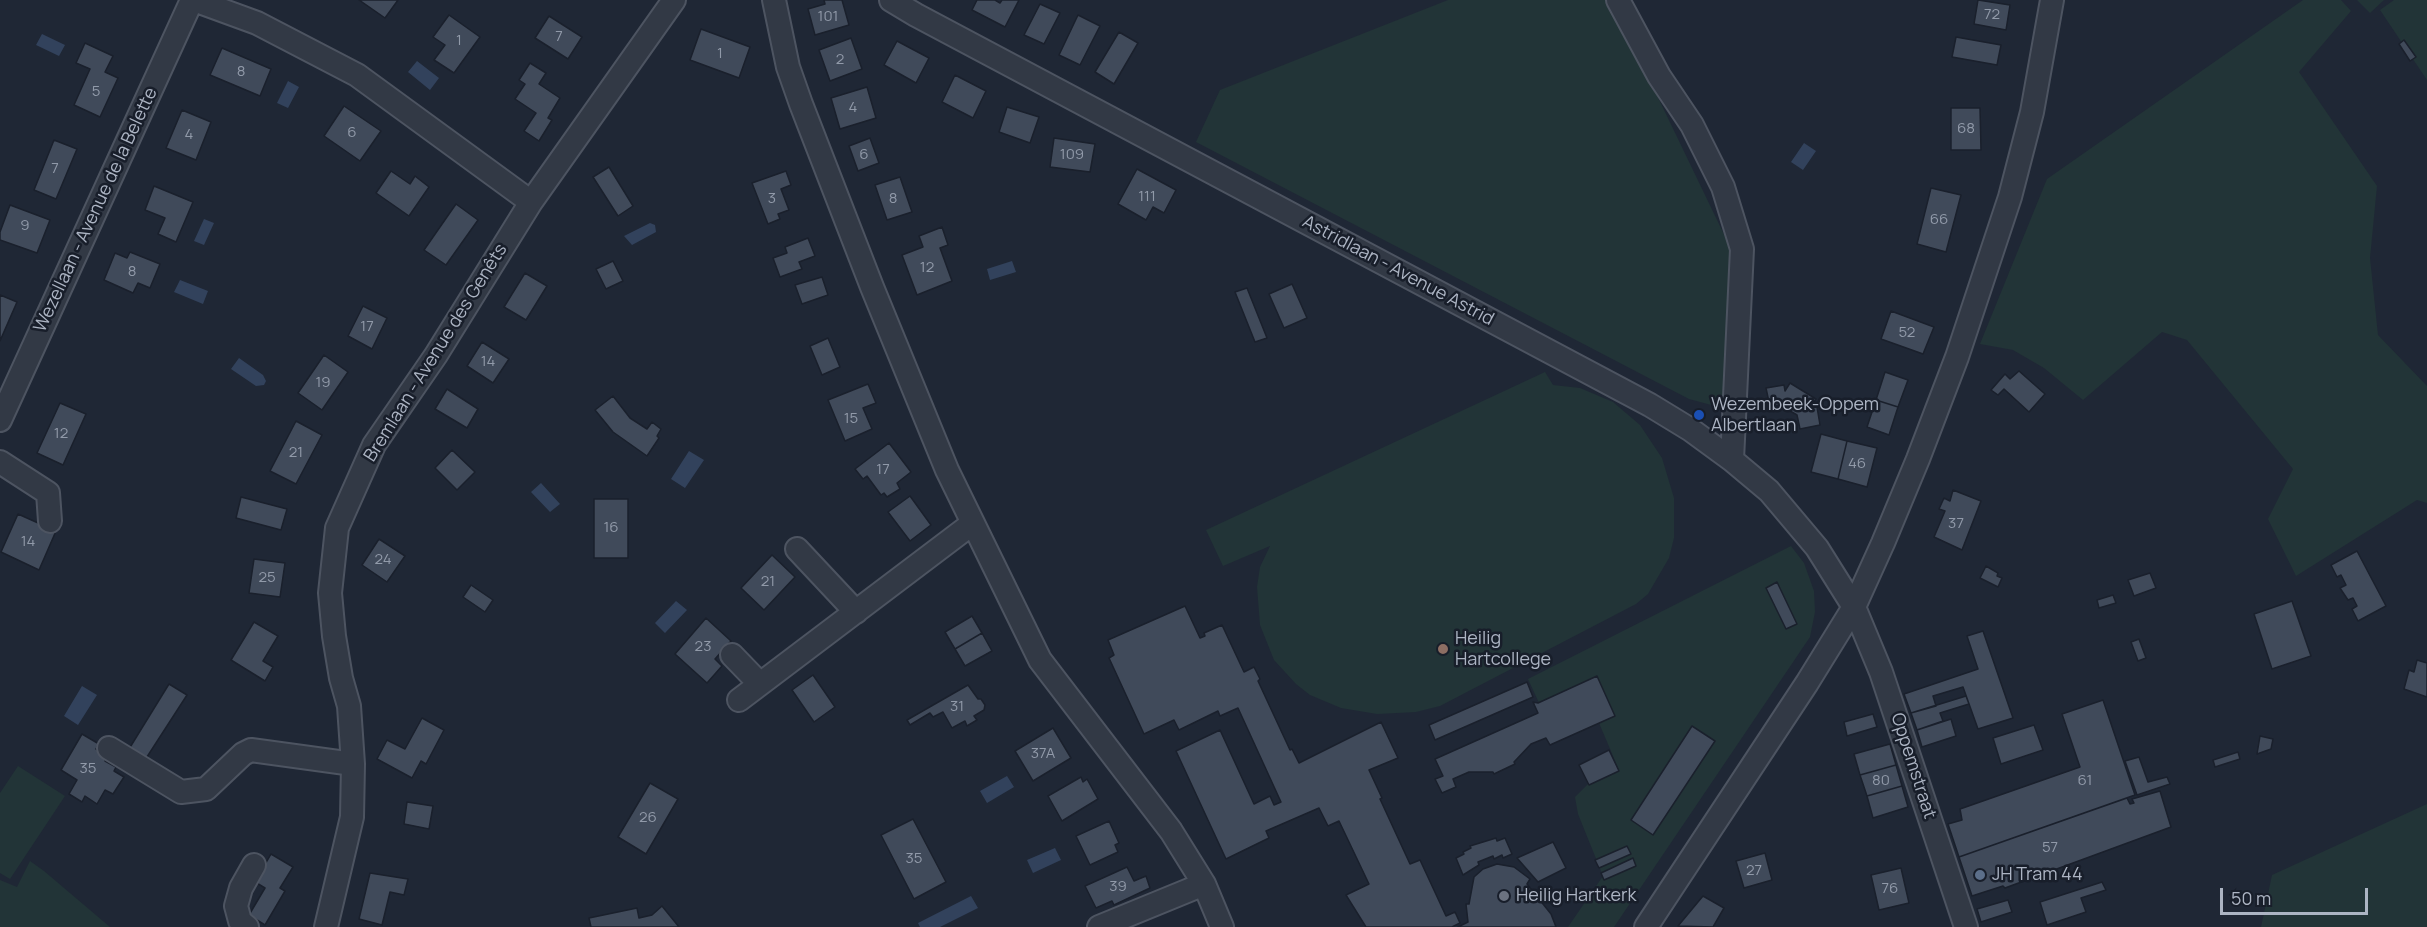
<!DOCTYPE html>
<meta charset="utf-8">
<style>
body{margin:0}
#map{position:relative;width:2427px;height:927px;overflow:hidden;background:#1f2735;font-family:Manrope,sans-serif}
canvas{display:block}
.scale{position:absolute;left:2220px;top:888px;width:148px;height:27px;box-sizing:border-box;border:3px solid #acb4c3;border-top:0;padding-left:8px;font-size:18px;line-height:21px;white-space:nowrap;color:#acb4c3;-webkit-text-stroke:4px #181e2a;paint-order:stroke}
</style>
<div id="map">
<canvas width="2427" height="927"></canvas>
<div class="scale">50 m</div>
</div>
<script>
const ctx = document.querySelector('canvas').getContext('2d');
ctx.lineJoin = 'round';
function paint(path, color) { ctx.fillStyle = color; ctx.fill(path, 'evenodd'); }
const shape = rows => new Path2D(rows.map(r => 'M' + r).join(''));
function trace(path, color, width, dash) { ctx.strokeStyle = color; ctx.lineWidth = width; ctx.lineCap = dash ? 'butt' : 'round'; ctx.setLineDash(dash || []); ctx.stroke(path); }
function write(font, color, halo, rows, align = 'center') {
  ctx.font = font + ' Manrope,sans-serif'; ctx.lineWidth = 5; ctx.setLineDash([]); ctx.textBaseline = 'middle'; ctx.strokeStyle = halo; ctx.fillStyle = color; for (const [text, x, y, turn = 0] of rows) {
    ctx.save(); ctx.translate(x, y); ctx.rotate((+turn || 0) * Math.PI / 180); ctx.textAlign = isNaN(turn) ? turn : align; if (halo) ctx.strokeText(text, 0, 0); ctx.fillText(text, 0, 0); ctx.restore();
  }
}
paint(shape([
 [1448,0,1611,0,1732,251,1726,409,1689,399,1196,142,1220,90],
 [2303,0,2341,0,2351,11,2299,72,2377,186,2370,258,2378,335,2427,386,2427,503,2417,500,2296,576,2268,519,2293,469,2187,340,2162,332,2083,400,2044,368,2013,350,1980,344,2047,179],
 [2357,0,2384,0,2370,13],
 [2394,0,2427,0,2427,80,2380,10],
 [1545,372,1553,385,1580,388,1613,402,1640,425,1662,458,1674,498,1674,538,1669,558,1648,594,1636,604,1440,706,1416,712,1377,714,1341,708,1310,695,1296,684,1274,660,1260,625,1257,587,1260,567,1270,546,1223,566,1206,530],
 [1791,546,1804,563,1814,591,1815,612,1810,637,1614,927,1568,927,1603,876,1578,814,1575,797,1588,784,1619,770,1599,723,1540,705,1528,679],
 [18,766,65,796,10,879,0,873,0,793],
 [2427,804,2427,927,2261,927,2272,875],
 [30,861,44,871,110,927,0,927,0,880,17,887]
]), '#223437');
paint(shape([
 [42,34,65,45,59,56,36,45],
 [417,61,439,78,430,90,408,72],
 [288,81,299,87,288,108,277,103],
 [1804,143,1816,151,1803,170,1791,162],
 [204,219,214,223,204,245,194,241],
 [650,223,655,225,656,232,632,245,624,236],
 [1012,261,1016,272,990,280,987,269],
 [180,280,208,291,203,304,174,292],
 [239,358,263,375,266,381,264,385,256,386,231,369],
 [689,451,704,460,685,488,671,479],
 [541,483,560,504,550,512,531,492],
 [676,601,687,610,665,633,655,623],
 [82,686,97,695,78,725,64,716],
 [1007,776,1014,787,987,803,980,791],
 [1055,848,1061,860,1033,873,1027,860],
 [971,896,978,908,940,927,920,927,918,923]
]), '#32425c');
const building = shape([
 [359,0,398,0,385,18,359,0],
 [824,0,842,0,849,25,815,35,808,9,825,4,824,0],
 [977,0,995,0,1000,3,1002,0,1019,0,1005,27,972,10,977,0],
 [1978,0,2010,5,2006,30,1974,24,1978,0],
 [1040,4,1060,13,1044,44,1024,35,1040,4],
 [449,15,480,37,454,73,434,60,445,45,433,37,449,15],
 [1078,15,1100,26,1080,65,1059,55,1078,15],
 [549,16,582,37,568,59,535,38,549,16],
 [701,29,750,47,739,78,690,60,701,29],
 [1119,32,1138,43,1114,84,1095,72,1119,32],
 [1956,37,2001,45,1997,65,1952,57,1956,37],
 [851,38,862,69,830,81,819,50,851,38],
 [2404,40,2416,57,2410,61,2399,44,2404,40],
 [897,41,929,58,916,83,884,65,897,41],
 [85,43,113,56,105,72,118,78,100,117,74,105,90,69,76,63,85,43],
 [222,48,271,69,260,96,210,75,222,48],
 [530,63,546,73,539,84,560,98,548,118,552,120,539,141,524,131,536,113,515,99,525,84,519,80,530,63],
 [955,75,986,91,973,118,942,102,955,75],
 [867,87,876,118,840,129,831,98,867,87],
 [344,106,381,131,360,161,324,136,344,106],
 [1007,107,1039,117,1030,143,999,132,1007,107],
 [1951,108,1980,108,1981,150,1951,150,1951,108],
 [182,110,211,122,196,160,166,148,182,110],
 [870,138,879,163,858,171,849,146,870,138],
 [1054,138,1095,144,1090,172,1050,167,1054,138],
 [54,140,77,149,56,199,34,190,54,140],
 [609,167,633,206,618,216,593,177,609,167],
 [1137,169,1176,190,1164,213,1153,207,1146,220,1118,204,1137,169],
 [391,171,410,184,415,176,429,187,409,216,376,193,391,171],
 [786,171,791,185,781,189,789,210,778,214,780,219,768,224,752,183,786,171],
 [900,177,912,212,887,220,875,185,900,177],
 [154,186,193,202,176,242,158,234,165,218,145,210,154,186],
 [1931,188,1961,195,1946,252,1917,244,1931,188],
 [456,204,478,220,446,265,424,250,456,204],
 [10,205,50,220,37,253,0,240,0,232,10,205],
 [942,227,948,245,940,248,952,281,917,295,902,255,923,247,919,236,942,227],
 [808,238,815,256,799,262,802,269,780,277,773,258,787,253,785,247,808,238],
 [130,252,160,264,150,288,138,283,133,293,104,280,115,253,127,258,130,252],
 [613,261,623,281,606,289,596,269,613,261],
 [525,273,547,286,526,320,504,307,525,273],
 [822,277,828,295,802,304,795,285,822,277],
 [1292,284,1307,318,1284,328,1269,294,1292,284],
 [1247,288,1267,338,1255,342,1235,292,1247,288],
 [0,295,17,302,0,341,0,295],
 [363,306,387,318,372,349,348,336,363,306],
 [1891,311,1934,327,1923,354,1881,339,1891,311],
 [828,338,840,367,822,375,810,346,828,338],
 [482,342,509,359,493,383,467,366,482,342],
 [324,355,348,372,322,410,298,393,324,355],
 [2019,371,2045,394,2029,412,2004,389,1998,395,1991,390,2005,374,2010,379,2019,371],
 [1885,372,1908,380,1898,407,1876,400,1885,372],
 [1790,383,1816,399,1810,408,1817,407,1820,425,1800,429,1797,415,1780,405,1770,407,1766,388,1784,385,1785,391,1790,383],
 [868,384,876,403,863,408,872,429,845,441,828,400,868,384],
 [447,389,478,409,467,428,435,409,447,389],
 [613,396,630,418,647,429,652,422,661,429,657,436,659,438,647,456,613,432,595,410,613,396],
 [1876,400,1898,407,1889,435,1867,427,1876,400],
 [60,403,86,414,63,465,37,453,60,403],
 [296,421,322,435,296,484,270,471,296,421],
 [1821,434,1847,441,1838,479,1811,472,1821,434],
 [1847,441,1877,448,1867,487,1838,479,1847,441],
 [889,443,911,472,897,483,900,489,887,497,884,493,881,495,867,476,863,479,855,469,889,443],
 [452,450,475,472,457,490,435,468,452,450],
 [1953,490,1981,501,1962,550,1934,537,1945,511,1939,509,1944,498,1950,501,1953,490],
 [910,496,931,525,910,541,888,512,910,496],
 [241,497,287,509,281,530,236,518,241,497],
 [594,499,628,499,628,558,594,558,594,499],
 [18,514,56,531,39,570,1,552,18,514],
 [379,539,405,556,387,582,362,565,379,539],
 [2357,551,2386,606,2358,621,2352,609,2357,606,2353,598,2348,600,2340,588,2346,585,2341,575,2337,577,2331,565,2357,551],
 [772,555,795,577,764,610,741,588,772,555],
 [254,559,285,563,280,597,249,593,254,559],
 [1986,566,1998,573,1997,576,2002,578,1998,587,1980,578,1986,566],
 [2150,573,2156,588,2134,596,2128,580,2150,573],
 [1777,582,1797,624,1786,629,1766,588,1777,582],
 [471,585,493,600,485,612,463,597,471,585],
 [2113,595,2116,603,2099,608,2097,600,2113,595],
 [2292,601,2311,656,2272,669,2254,614,2292,601],
 [1185,606,1200,638,1205,636,1204,633,1222,625,1244,672,1254,667,1260,679,1258,681,1290,750,1292,749,1299,763,1381,722,1398,758,1369,770,1382,798,1380,799,1410,864,1420,860,1446,916,1455,912,1460,923,1452,927,1366,927,1346,895,1369,884,1339,821,1328,826,1319,808,1266,831,1269,838,1226,859,1176,751,1220,730,1254,804,1270,796,1274,805,1281,802,1238,708,1220,716,1218,711,1179,730,1174,720,1144,734,1109,658,1114,655,1108,640,1185,606],
 [972,616,982,633,955,649,945,632,972,616],
 [706,618,731,641,715,659,722,666,707,683,675,654,706,618],
 [254,622,278,636,263,661,273,667,265,681,231,660,254,622],
 [1983,631,2013,718,1978,729,1963,687,1933,696,1936,706,1911,713,1904,694,1978,669,1967,636,1983,631],
 [982,633,992,651,965,666,955,649,982,633],
 [2139,639,2146,658,2138,661,2131,642,2139,639],
 [2417,660,2427,663,2427,697,2404,689,2409,670,2414,672,2417,660],
 [813,675,835,707,814,722,792,690,813,675],
 [1597,676,1615,716,1550,745,1546,738,1531,744,1514,762,1515,764,1494,774,1493,772,1469,772,1453,779,1456,787,1442,793,1435,779,1443,776,1435,759,1538,713,1533,702,1538,703,1597,676],
 [1527,682,1533,697,1435,740,1429,725,1527,682],
 [169,684,187,695,145,760,129,749,169,684],
 [968,685,978,699,981,699,985,705,984,710,974,716,977,720,967,726,965,721,952,728,943,712,933,717,930,713,910,725,907,720,968,685],
 [1966,696,1969,704,1940,713,1943,721,1917,730,1911,713,1966,696],
 [2103,700,2135,795,1959,857,1948,824,1962,820,1960,809,2080,767,2062,714,2103,700],
 [1873,714,1877,727,1847,736,1844,722,1873,714],
 [422,718,444,730,426,764,421,761,412,778,377,759,387,740,405,749,422,718],
 [1951,719,1956,736,1922,747,1917,730,1951,719],
 [2034,725,2043,750,2001,764,1993,738,2034,725],
 [1692,726,1715,741,1653,835,1631,820,1692,726],
 [1053,728,1071,758,1033,781,1015,751,1053,728],
 [82,734,99,744,96,749,108,756,105,761,116,767,114,771,124,777,113,794,105,790,97,804,85,796,82,802,69,794,77,780,61,770,82,734],
 [2260,736,2273,739,2271,749,2257,754,2260,736],
 [1890,744,1896,765,1860,775,1854,754,1890,744],
 [1609,750,1619,771,1589,785,1579,765,1609,750],
 [2238,752,2240,759,2215,767,2213,760,2238,752],
 [2139,757,2148,782,2167,777,2170,784,2137,795,2125,761,2139,757],
 [1896,765,1902,786,1867,796,1860,775,1896,765],
 [1081,777,1083,782,1087,779,1098,799,1062,821,1048,796,1081,777],
 [650,783,678,799,646,854,618,837,650,783],
 [1902,786,1908,807,1873,818,1867,796,1902,786],
 [2160,791,2171,827,2005,888,2003,886,1972,896,1959,857,2127,798,2130,804,2134,803,2132,799,2160,791],
 [407,802,433,806,429,829,404,824,407,802],
 [913,819,946,882,914,899,881,835,913,819],
 [1109,821,1119,843,1115,845,1118,852,1090,865,1076,836,1109,821],
 [1496,838,1497,841,1505,838,1512,854,1503,858,1502,855,1494,859,1493,856,1478,862,1479,865,1463,875,1456,858,1464,854,1463,852,1471,848,1470,846,1496,838],
 [1553,842,1566,868,1538,882,1517,858,1553,842],
 [1627,846,1631,854,1599,868,1595,860,1627,846],
 [1765,853,1772,880,1744,888,1736,861,1765,853],
 [271,854,293,867,280,888,285,891,265,925,249,915,265,888,255,882,271,854],
 [1633,858,1636,866,1604,880,1601,873,1633,858],
 [1497,864,1514,867,1530,879,1527,884,1551,914,1556,927,1458,927,1468,922,1466,904,1469,904,1474,877,1483,869,1497,864],
 [1127,867,1134,881,1146,876,1150,888,1114,905,1112,901,1096,908,1085,886,1127,867],
 [1901,868,1909,903,1879,910,1871,875,1901,868],
 [370,873,408,879,404,895,390,892,382,925,359,919,370,873],
 [2102,882,2106,890,2081,898,2086,912,2047,925,2040,902,2102,882],
 [1703,896,1724,908,1713,927,1678,926,1703,896],
 [2008,900,2012,912,1981,922,1977,909,2008,900],
 [662,906,679,927,591,927,589,918,637,908,639,918,652,915,662,906]
]);
paint(building, '#404a5a');
trace(building, '#1a202c', 1.5);
const minor = shape([
 [194,0,257,23,357,75,531,202],
 [774,0,788,67,801,104,872,287,947,470,1040,660,1171,831,1204,884,1222,927],
 [891,0,916,15,1650,405,1691,430,1732,460,1769,491,1817,548,1854,607,1881,672,1966,927],
 [1618,0,1659,76,1692,125,1723,187,1742,249,1732,460],
 [0,420,192,0],
 [0,462,48,493,50,521],
 [797,549,856,612],
 [732,655,760,684],
 [739,700,973,523],
 [109,748,181,792,206,789,243,754,251,750,353,764],
 [247,927,240,921,236,906,241,888,254,865],
 [326,927,352,817,353,764,349,706,341,678,334,636,330,593,337,528,374,445,436,355,531,202,674,0],
 [1099,927,1204,884],
 [1646,927,1807,683,1854,607,1883,543,1918,459,1957,357,2010,197,2032,112,2052,0]
]);
trace(minor, '#4d5461', 26);
trace(minor, '#323945', 22);
for (const [x, y, r, color] of [
 [1699,415,6,"#1a4fb4"],
 [1443,649,6,"#8d6e63"],
 [1980,875,6,"#5c6f8a"],
 [1504,896,6,"#6b7280"]
]) { const dot = new Path2D(); dot.arc(x, y, r, 0, 2 * Math.PI); ctx.fillStyle = color; ctx.fill(dot); trace(dot, '#181e2a', 2); }
write('15px', '#919aa9', null, [
 ["72",1992,15],
 ["101",828,17],
 ["7",559,37],
 ["1",459,41],
 ["1",720,54],
 ["2",840,60],
 ["8",241,72],
 ["5",96,92],
 ["4",853,108],
 ["68",1966,129],
 ["6",352,133],
 ["4",189,135],
 ["6",864,155],
 ["109",1072,155],
 ["7",55,169],
 ["111",1147,197],
 ["3",772,199],
 ["8",893,199],
 ["66",1939,220],
 ["9",25,226],
 ["12",927,268],
 ["8",132,272],
 ["17",367,327],
 ["52",1907,333],
 ["14",488,362],
 ["19",323,383],
 ["15",851,419],
 ["12",61,434],
 ["21",296,453],
 ["46",1857,464],
 ["17",883,470],
 ["37",1956,524],
 ["16",611,528],
 ["14",28,542],
 ["24",383,560],
 ["25",267,578],
 ["21",768,582],
 ["23",703,647],
 ["31",957,707],
 ["37A",1043,754],
 ["35",88,769],
 ["80",1881,781],
 ["61",2085,781],
 ["26",648,818],
 ["57",2050,848],
 ["35",914,859],
 ["27",1754,871],
 ["39",1118,887],
 ["76",1890,889]
]);
write('18px', '#acb4c3', '#181e2a', [
 ["Wezellaan - Avenue de la Belette",96,210,-65],
 ["Astridlaan - Avenue Astrid",1398,271,28],
 ["Bremlaan - Avenue des Genêts",436,353,-58],
 ["Oppemstraat",1913,766,72]
]);
write('18px', '#acb4c3', '#181e2a', [
 ["Wezembeek-Oppem",1711,405],
 ["Albertlaan",1711,426],
 ["Heilig",1455,639],
 ["Hartcollege",1455,660],
 ["JH Tram 44",1992,875],
 ["Heilig Hartkerk",1516,896]
], 'left');
</script>
